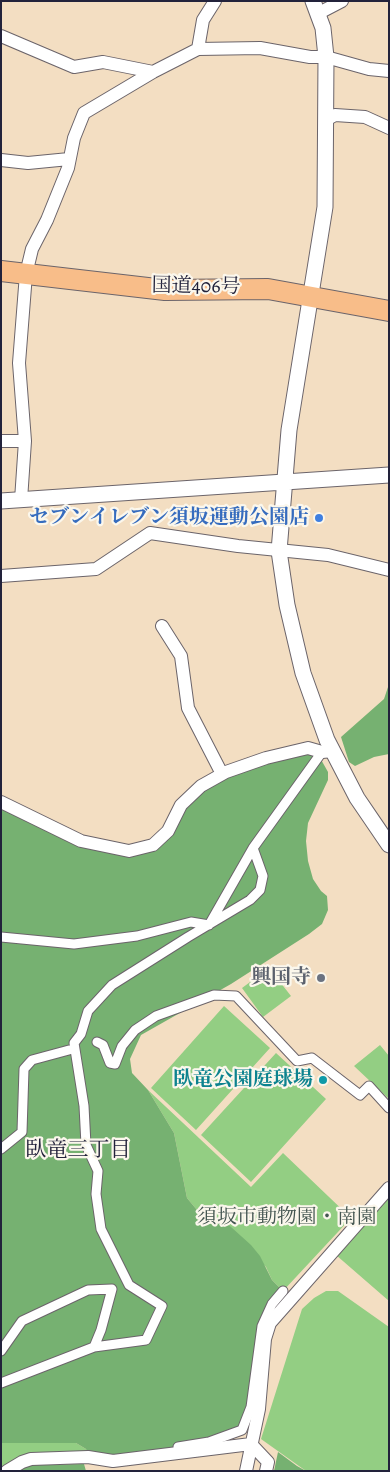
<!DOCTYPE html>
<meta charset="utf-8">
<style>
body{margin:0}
#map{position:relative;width:390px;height:1472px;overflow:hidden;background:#f3dec2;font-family:Alegreya,serif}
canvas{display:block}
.frame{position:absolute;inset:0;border:2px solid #22223b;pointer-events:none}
</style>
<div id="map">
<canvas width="390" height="1472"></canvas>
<div class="frame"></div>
</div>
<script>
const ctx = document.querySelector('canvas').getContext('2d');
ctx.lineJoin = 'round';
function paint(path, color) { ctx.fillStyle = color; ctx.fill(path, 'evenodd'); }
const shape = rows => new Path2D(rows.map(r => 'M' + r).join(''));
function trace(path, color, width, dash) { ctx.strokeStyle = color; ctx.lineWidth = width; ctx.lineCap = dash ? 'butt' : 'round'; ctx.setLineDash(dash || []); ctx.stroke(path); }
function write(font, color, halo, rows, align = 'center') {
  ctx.font = font + ' Alegreya,"Noto Serif JP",serif'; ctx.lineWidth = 4.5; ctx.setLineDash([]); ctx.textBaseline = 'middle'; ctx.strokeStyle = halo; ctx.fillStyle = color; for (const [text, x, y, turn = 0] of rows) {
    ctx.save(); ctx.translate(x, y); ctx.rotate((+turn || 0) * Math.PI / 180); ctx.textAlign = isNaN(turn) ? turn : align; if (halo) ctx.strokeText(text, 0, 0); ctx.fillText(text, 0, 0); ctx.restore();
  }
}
paint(shape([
 [269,968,291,996,263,1017,242,988],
 [224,1006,270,1048,196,1130,151,1088],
 [380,1045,389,1056,389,1099,354,1066],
 [276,1053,326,1099,251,1182,201,1135],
 [148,1090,251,1187,283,1153,351,1218,283,1291,272,1280,266,1267,221,1218,197,1210,187,1198,174,1133],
 [389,1198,389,1301,336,1255],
 [326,1291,338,1291,389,1327,389,1471,306,1471,261,1439,302,1309,314,1298],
 [8,1442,76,1443,86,1449,88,1454,1,1471,1,1443]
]), '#93ce83');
paint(shape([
 [389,684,389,754,374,757,355,766,349,762,341,737,384,699],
 [308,748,319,756,328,772,328,780,308,823,306,841,308,861,313,879,321,891,327,896,328,910,322,924,309,934,231,984,141,1035,130,1059,132,1073,148,1090,174,1133,187,1198,197,1210,221,1218,251,1245,260,1256,272,1280,283,1291,272,1304,245,1425,209,1442,123,1455,88,1454,86,1449,76,1443,1,1443,1,802,81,841,129,851,153,845,201,786],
 [278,1452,297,1466,306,1471,274,1471],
 [84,1464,86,1471,13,1471,26,1465]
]), '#76b171');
const pedestrian = shape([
 [1,937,74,944,137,936,191,922,209,925,253,848,322,752],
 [97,1042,103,1045,110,1063,115,1064,122,1046,135,1030,156,1016,214,995,236,996,297,1061,312,1058,360,1095,369,1086,389,1108],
 [1,1149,22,1132,24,1069,32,1060,69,1050],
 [1,1351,22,1321,88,1290,112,1289,101,1330,94,1347,146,1340,162,1306,129,1285,101,1229,96,1194,98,1171,86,1145,84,1106,74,1043,81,1034,88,1011,112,985,188,937,250,900,260,890,263,876,253,848],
 [1,1383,94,1347],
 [178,1447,209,1442,242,1430,251,1407,262,1326,272,1304,283,1291]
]);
const minor = shape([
 [319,13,342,1],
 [1,36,74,67,103,62,153,72],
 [198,49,203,20,215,1],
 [326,120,335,115,365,117,389,128],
 [1,160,28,163,69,159],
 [1,441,25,441],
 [21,500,25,441,19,363,26,274,32,249,47,220,68,168,74,138,84,113,153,72,198,49,260,48,310,57,326,57,369,69,389,71],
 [1,576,96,569,150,533,238,546,328,555,389,570],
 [162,626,181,656,188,708,222,774],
 [1,802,81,841,129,851,153,845,168,831,181,805,201,786,226,772,266,758,308,748,322,752,333,751],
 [7,1471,22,1462,31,1459,88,1457,113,1461,251,1444,268,1462,266,1471],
 [246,1471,259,1409,265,1339,270,1323,389,1188]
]);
const tertiary = shape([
 [313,1,323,28,326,57,325,207,289,430,279,551,287,605,303,673,327,740,357,798,389,845],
 [1,501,389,475]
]);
const trunk = shape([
 [1,271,165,290,268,289,389,311]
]);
trace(pedestrian, '#6b646a', 11);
trace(minor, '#6b646a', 14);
trace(tertiary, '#6b646a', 17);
trace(trunk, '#6b646a', 22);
trace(pedestrian, '#fff', 9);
trace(minor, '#fff', 12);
trace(tertiary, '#fff', 15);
trace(trunk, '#f8bd89', 20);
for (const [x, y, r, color] of [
 [319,518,5,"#3f7fe0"],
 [321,978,5,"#6b7280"],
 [323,1080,5,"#0f9aa8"]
]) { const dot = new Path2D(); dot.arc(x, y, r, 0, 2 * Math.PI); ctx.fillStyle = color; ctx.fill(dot); trace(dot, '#fbf7ec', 2); }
write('20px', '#22223b', '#fbf7ec', [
 ["国道406号",196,287,1]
]);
write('bold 20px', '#366cbe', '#fbf7ec', [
 ["セブンイレブン須坂運動公園店",309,518]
], 'right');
write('bold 20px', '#5b616d', '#fbf7ec', [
 ["興国寺",311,978]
], 'right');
write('bold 20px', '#0d838f', '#fbf7ec', [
 ["臥竜公園庭球場",313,1080]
], 'right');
write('20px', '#445651', '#fbf7ec', [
 ["須坂市動物園・南園",287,1218]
]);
write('21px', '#22223b', '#fbf7ec', [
 ["臥竜三丁目",78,1151]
]);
</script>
